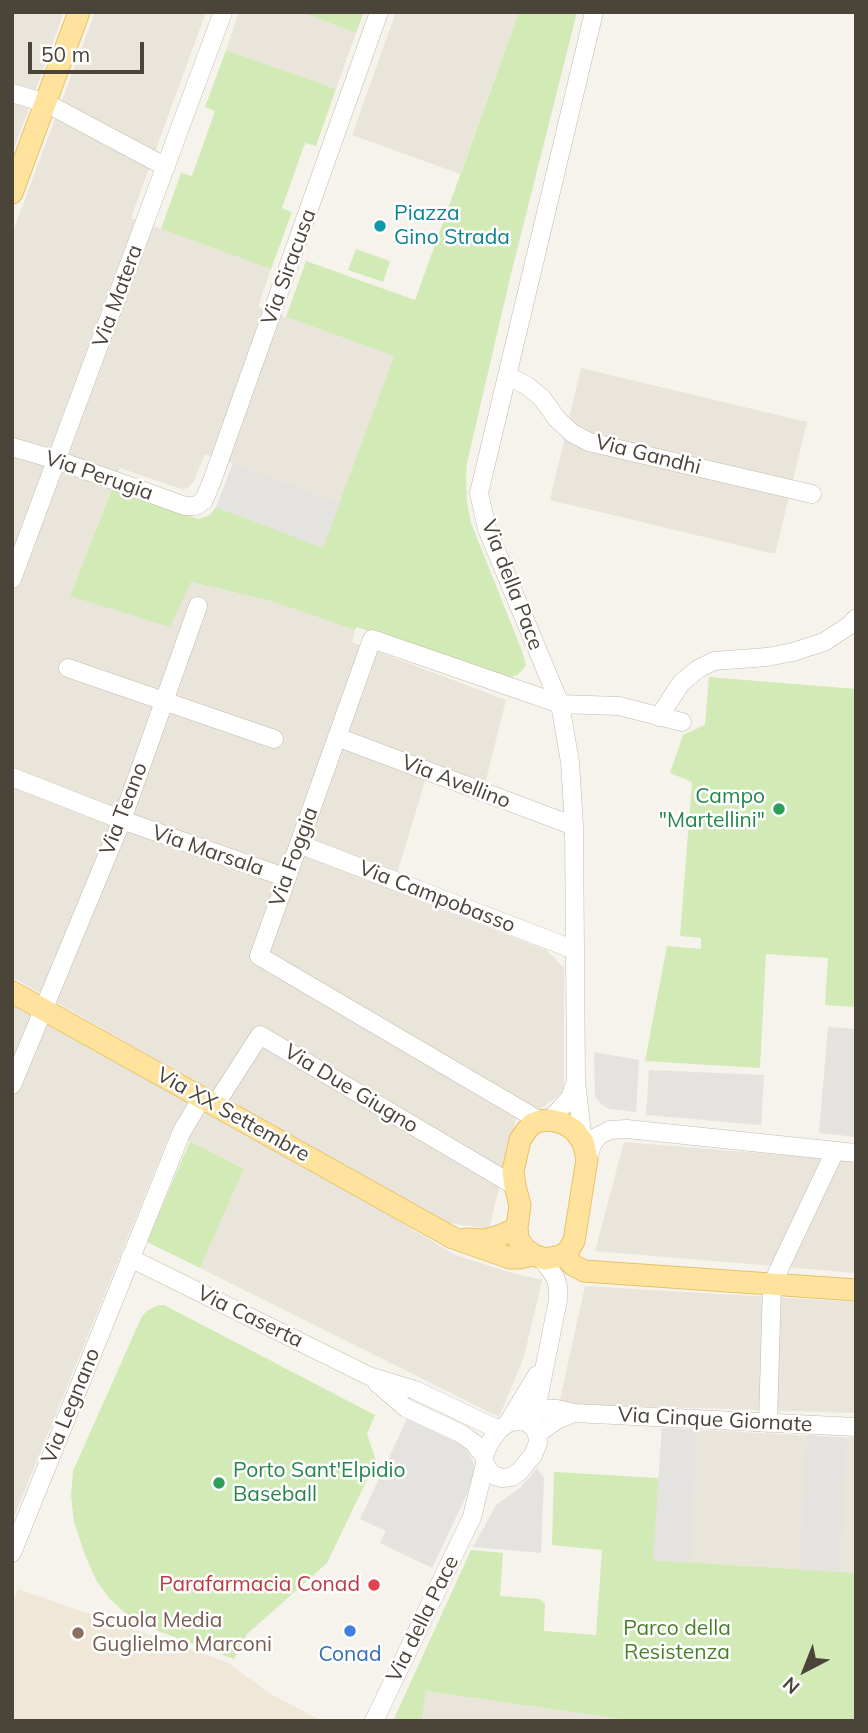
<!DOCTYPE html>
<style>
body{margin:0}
#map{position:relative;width:868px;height:1733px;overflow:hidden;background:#f6f3ec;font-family:Mulish,sans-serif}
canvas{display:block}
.frame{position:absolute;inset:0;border:14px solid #4b4439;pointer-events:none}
.north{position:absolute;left:770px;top:1635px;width:70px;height:70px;-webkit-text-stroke:5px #fff;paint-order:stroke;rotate:222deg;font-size:19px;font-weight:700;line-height:28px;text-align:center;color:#4b4439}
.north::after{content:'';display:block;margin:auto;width:24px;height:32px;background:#4b4439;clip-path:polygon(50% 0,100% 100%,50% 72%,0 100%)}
.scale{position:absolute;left:28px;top:42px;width:116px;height:32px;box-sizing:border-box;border:4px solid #4b4439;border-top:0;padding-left:9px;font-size:21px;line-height:24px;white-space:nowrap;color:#4b4439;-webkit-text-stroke:5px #fff;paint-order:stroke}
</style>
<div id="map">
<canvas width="868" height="1733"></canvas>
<div class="frame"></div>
<div class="north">N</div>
<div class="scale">50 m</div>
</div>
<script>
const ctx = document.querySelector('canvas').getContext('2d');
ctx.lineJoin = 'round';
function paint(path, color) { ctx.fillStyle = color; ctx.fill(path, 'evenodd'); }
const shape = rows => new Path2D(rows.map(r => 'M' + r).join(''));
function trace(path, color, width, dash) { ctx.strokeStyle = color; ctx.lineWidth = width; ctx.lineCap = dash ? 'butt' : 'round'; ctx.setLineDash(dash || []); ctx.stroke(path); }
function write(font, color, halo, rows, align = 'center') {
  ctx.font = font + ' Mulish,sans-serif'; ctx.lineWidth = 5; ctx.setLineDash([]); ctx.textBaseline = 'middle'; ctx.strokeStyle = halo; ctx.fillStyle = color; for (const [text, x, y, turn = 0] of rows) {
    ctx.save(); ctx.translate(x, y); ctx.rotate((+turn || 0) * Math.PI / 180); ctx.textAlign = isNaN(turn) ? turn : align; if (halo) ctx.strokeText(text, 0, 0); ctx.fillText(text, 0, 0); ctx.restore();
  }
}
paint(shape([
 [12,12,64,12,12,155],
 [95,12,206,12,131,218,271,269,258,307,394,356,340,503,205,454,194,481,188,488,181,489,120,468,70,596,190,582,274,602,355,630,352,642,506,700,485,784,430,765,392,890,546,950,564,968,564,1091,539,1110,516,1119,489,1229,443,1222,12,977,12,234],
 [239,12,301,12,356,33,336,89,226,50],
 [396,12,519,12,460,174,352,135],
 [581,368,807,422,775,554,550,500],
 [12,1005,382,1211,455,1255,512,1273,542,1280,524,1357,499,1417,200,1268,244,1169,171,1131,12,1522],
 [624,1142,856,1161,856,1273,595,1251],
 [585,1286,856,1302,856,1413,559,1404],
 [662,1428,856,1438,856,1573,653,1560],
 [426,1691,635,1721,422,1721]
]), '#eae5da');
paint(shape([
 [18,1589,227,1662,269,1693,322,1721,12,1721,12,1604]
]), '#efe8d6');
paint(shape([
 [301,12,364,12,356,33],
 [519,12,577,12,510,278,467,463,466,475,467,502,471,523,522,651,526,665,523,669,517,675,505,679,357,627,355,630,274,602,191,582,170,627,70,596,112,489,198,519,210,515,216,507,323,547,394,356,286,317,306,261,415,300],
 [226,50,336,89,316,146,305,143,282,208,292,212,271,269,161,229,181,173,192,176,215,111,205,107],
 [356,249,390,261,383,282,348,270],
 [709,677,856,689,856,1007,825,1005,828,958,766,954,760,1068,645,1061,667,946,701,949,701,938,680,936,692,782,670,773,683,735,705,725],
 [190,1141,244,1169,200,1268,147,1242],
 [159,1305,164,1305,375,1415,367,1434,376,1461,327,1563,247,1634,234,1659,142,1625,126,1614,109,1598,96,1580,85,1555,74,1522,71,1495,73,1471,142,1316,148,1310],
 [554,1472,659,1478,654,1560,856,1573,856,1721,635,1721,426,1691,422,1721,393,1721,471,1550,503,1553,500,1596,540,1599,545,1604,544,1631,596,1635,602,1550,552,1545]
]), '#d2eab5');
paint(shape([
 [233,463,340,503,323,548,216,507],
 [828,1027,856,1029,856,1137,819,1133],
 [594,1052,639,1060,636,1112,609,1109,601,1104,595,1096],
 [649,1070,764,1075,761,1125,646,1115],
 [407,1419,462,1445,470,1454,474,1465,474,1479,432,1568,380,1543,386,1531,360,1519],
 [662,1428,697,1430,690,1563,653,1560],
 [807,1435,847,1438,840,1572,799,1569],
 [537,1468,544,1478,541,1553,473,1547,496,1505,521,1487]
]), '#e5e3e0');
const minor = shape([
 [12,93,46,103,166,167],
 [507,376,526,385,542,398,557,419,572,433,589,442,812,494],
 [12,447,57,460,185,506,196,506,204,500,212,481,379,12],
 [12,579,223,12],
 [68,668,274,739],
 [659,717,681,683,698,669,714,661,767,657,793,652,824,642,850,625,856,618],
 [337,737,574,826],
 [12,777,122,820,287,878],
 [299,844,575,950],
 [12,1085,122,820,198,606],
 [215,1105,260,1035,515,1186],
 [550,1120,570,1098,576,1082],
 [540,1121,259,956,372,639,560,704,619,706,682,722],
 [583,1142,576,1082,574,826,570,762,560,704,487,529,479,493,594,12],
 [587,1159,593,1143,598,1136,610,1130,627,1129,856,1153],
 [130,1258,369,1376,415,1390,499,1430],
 [377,1383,406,1408,460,1433,474,1443,484,1456],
 [534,1420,558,1300,558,1287,555,1277,546,1264,539,1257],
 [517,1421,536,1408,557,1409,574,1413,856,1427],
 [508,1423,537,1375],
 [768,1423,772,1284,835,1151],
 [537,1434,557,1420,574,1413],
 [12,1553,182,1131,202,1098],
 [374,1721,472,1517,485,1464,484,1456,490,1442,499,1430,508,1423,517,1421,526,1422,533,1427,537,1434,538,1443,533,1455,519,1472,511,1477,502,1478,495,1476,489,1471,485,1464]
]);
const major = shape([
 [12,193,79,12],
 [12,992,453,1238,510,1258,519,1258,534,1255],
 [550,1120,563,1123,574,1130,583,1142,587,1159,574,1241,568,1251,561,1256,545,1259,534,1255,525,1249,518,1239,517,1228,520,1205,515,1186,513,1171,520,1140,526,1131,532,1124,540,1121,550,1120],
 [466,1239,485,1240,502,1235,517,1228],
 [563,1254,573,1265,584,1271,856,1290]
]);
trace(minor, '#c2bbae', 19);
trace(major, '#e6c16a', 23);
trace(minor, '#fff', 18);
trace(major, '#ffe39c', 21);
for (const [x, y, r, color] of [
 [380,226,7,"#0f9aa8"],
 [779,809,7,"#2e9e5b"],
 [219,1483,7,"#2e9e5b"],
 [374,1585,7,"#e0444e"],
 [350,1631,7,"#3f7fe0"],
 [78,1633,7,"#8d6e63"]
]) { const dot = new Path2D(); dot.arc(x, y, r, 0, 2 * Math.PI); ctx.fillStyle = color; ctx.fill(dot); trace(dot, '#fff', 2.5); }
write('21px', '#0d838f', '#fff', [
 ["Piazza",394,214],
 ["Gino Strada",394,238]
], 'left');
write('21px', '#4b4439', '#fff', [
 ["Via Siracusa",289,267,-70],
 ["Via Matera",118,296,-70],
 ["Via Gandhi",648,455,14],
 ["Via Perugia",99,476,19],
 ["Via della Pace",512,585,69],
 ["Via Avellino",456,782,21],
 ["Via Teano",124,809,-69],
 ["Via Marsala",208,851,19],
 ["Via Foggia",294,857,-70],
 ["Via Campobasso",437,897,21],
 ["Via Due Giugno",351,1089,31],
 ["Via XX Settembre",233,1115,29],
 ["Via Caserta",250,1317,26],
 ["Via Legnano",71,1406,-68],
 ["Via Cinque Giornate",715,1420,3],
 ["Via della Pace",423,1619,-64]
]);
write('21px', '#27864d', '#fff', [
 ["Campo",765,797],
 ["\"Martellini\"",765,821],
 ["Porto Sant'Elpidio",233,1471,"left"],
 ["Baseball",233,1495,"left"]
], 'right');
write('21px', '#be3a42', '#fff', [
 ["Parafarmacia Conad",360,1585]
], 'right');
write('21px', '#785e54', '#fff', [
 ["Scuola Media",92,1621],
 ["Guglielmo Marconi",92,1645]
], 'left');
write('21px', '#4a7f2a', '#fff', [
 ["Parco della",677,1629],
 ["Resistenza",677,1653]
]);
write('21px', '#366cbe', '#fff', [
 ["Conad",350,1655]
]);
</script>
